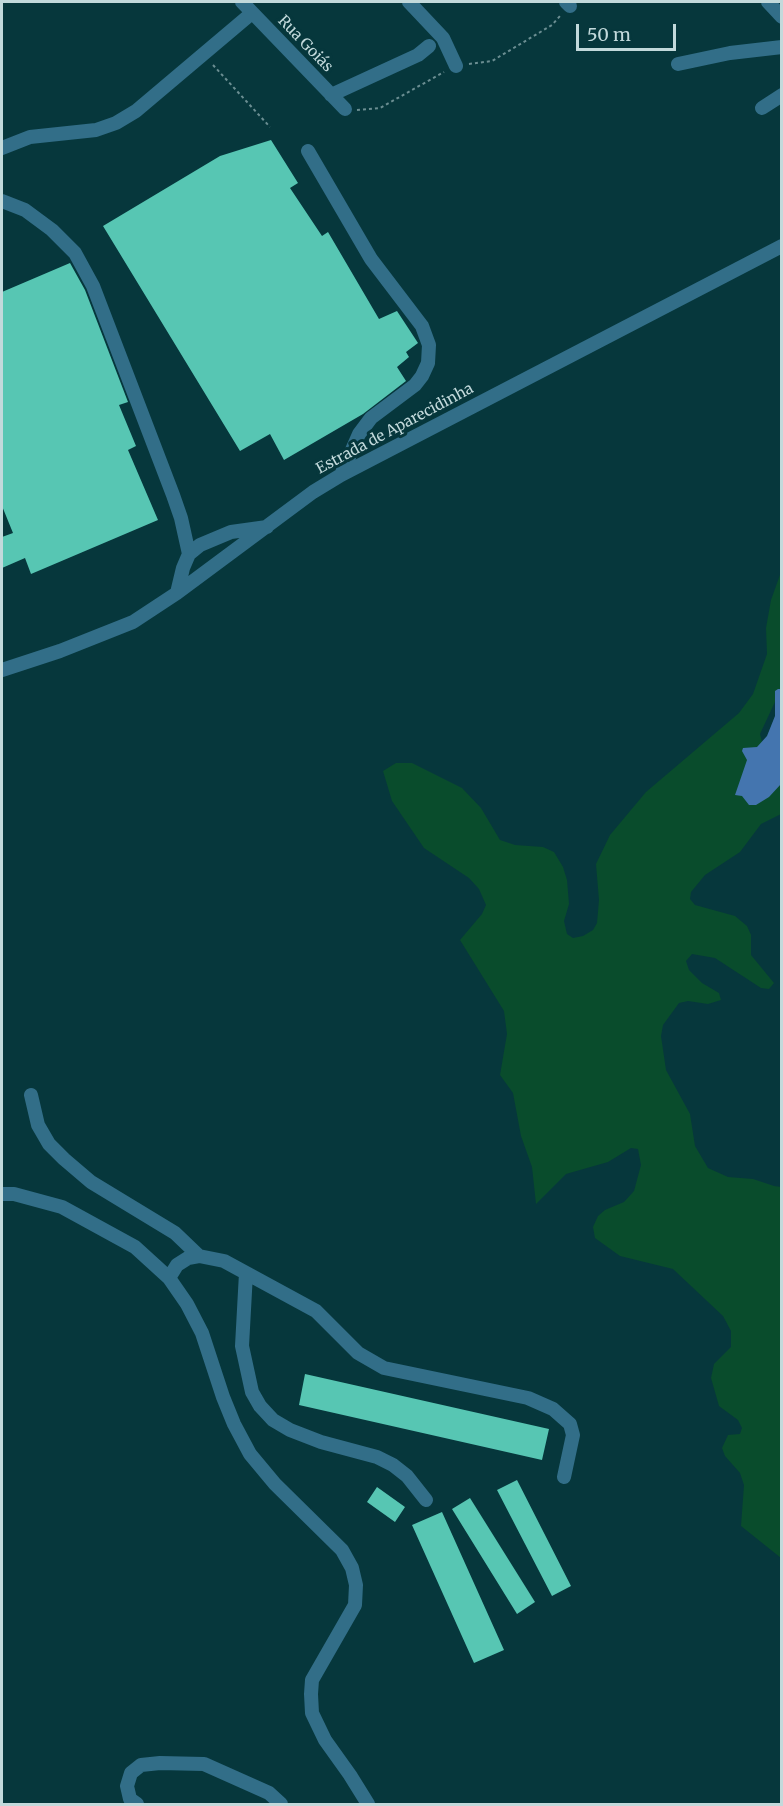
<!DOCTYPE html>
<meta charset="utf-8">
<style>
body{margin:0}
#map{position:relative;width:783px;height:1806px;overflow:hidden;background:#06373c;font-family:Merriweather,serif}
canvas{display:block}
.frame{position:absolute;inset:0;border:3px solid #c2d9db;pointer-events:none}
.scale{position:absolute;left:576px;top:24px;width:100px;height:27px;box-sizing:border-box;border:3px solid #c2d9db;border-top:0;padding-left:8px;font-size:18px;line-height:21px;white-space:nowrap;color:#c2d9db;-webkit-text-stroke:4px #06373c;paint-order:stroke}
</style>
<div id="map">
<canvas width="783" height="1806"></canvas>
<div class="frame"></div>
<div class="scale">50 m</div>
</div>
<script>
const ctx = document.querySelector('canvas').getContext('2d');
ctx.lineJoin = 'round';
function paint(path, color) { ctx.fillStyle = color; ctx.fill(path, 'evenodd'); }
const shape = rows => new Path2D(rows.map(r => 'M' + r).join(''));
function trace(path, color, width, dash) { ctx.strokeStyle = color; ctx.lineWidth = width; ctx.lineCap = dash ? 'butt' : 'round'; ctx.setLineDash(dash || []); ctx.stroke(path); }
function write(font, color, halo, rows, align = 'center') {
  ctx.font = font + ' Merriweather,serif'; ctx.lineWidth = 6; ctx.setLineDash([]); ctx.textBaseline = 'middle'; ctx.strokeStyle = halo; ctx.fillStyle = color; for (const [text, x, y, turn = 0] of rows) {
    ctx.save(); ctx.translate(x, y); ctx.rotate((+turn || 0) * Math.PI / 180); ctx.textAlign = isNaN(turn) ? turn : align; if (halo) ctx.strokeText(text, 0, 0); ctx.fillText(text, 0, 0); ctx.restore();
  }
}
paint(shape([
 [781,572,781,689,760,734,767,761,781,769,781,814,761,824,740,852,705,875,691,892,690,899,695,905,735,916,747,926,751,935,751,955,774,983,769,989,761,988,715,958,692,954,686,961,689,970,702,983,719,993,721,1000,708,1004,688,1001,679,1003,663,1025,661,1036,666,1070,690,1114,695,1146,708,1168,728,1177,753,1179,774,1186,781,1187,781,1558,741,1526,744,1485,740,1473,725,1456,722,1448,728,1435,740,1434,742,1428,738,1420,719,1406,711,1378,714,1364,731,1347,731,1331,723,1316,673,1269,620,1256,595,1238,593,1227,598,1216,605,1210,624,1202,634,1191,641,1165,638,1149,631,1148,608,1162,566,1174,536,1204,532,1167,521,1136,513,1093,500,1075,507,1034,504,1011,460,940,482,914,486,905,479,889,469,878,424,848,392,801,383,771,396,763,412,763,462,788,481,808,500,840,515,845,543,847,554,852,563,867,567,880,569,904,564,921,567,934,573,938,583,936,593,930,597,923,599,900,596,864,610,835,646,792,739,713,753,694,767,654,766,628,771,600]
]), '#094c2c');
paint(shape([
 [778,689,782,689,781,784,769,797,756,805,749,805,742,796,735,795,747,760,742,751,743,748,757,747,767,736,775,716,775,691]
]), '#4475af');
paint(shape([
 [271,140,298,183,290,188,322,236,328,232,379,319,397,311,418,343,406,352,409,357,397,367,406,381,363,414,284,460,270,434,240,451,103,226,220,156],
 [70,263,85,290,128,402,119,405,136,446,128,450,158,520,31,574,25,558,2,568,2,537,13,533,2,506,2,292],
 [305,1374,549,1429,542,1460,299,1405],
 [517,1480,571,1586,552,1596,497,1490],
 [377,1487,405,1507,395,1522,367,1502],
 [470,1498,535,1602,517,1614,452,1509],
 [442,1512,504,1650,474,1663,412,1525]
]), '#57c6b3');
trace(shape([
 [469,64,492,61,552,25,560,16],
 [213,65,270,127],
 [357,110,380,108,444,72]
]), '#6b8e92', 2, [3, 3]);
trace(shape([
 [242,2,345,109],
 [409,2,443,38,456,66],
 [566,2,570,6],
 [768,2,782,17],
 [678,64,730,53,782,47],
 [331,95,418,55,429,46],
 [762,108,782,95],
 [2,148,30,137,96,130,116,123,136,111,252,13],
 [308,151,371,259,422,326,429,345,428,363,422,376,415,385,371,418,359,434,341,475],
 [2,201,25,210,52,230,75,253,93,286,173,495,181,518,189,554],
 [177,593,183,568,189,554,200,545,231,532,267,527],
 [2,670,60,651,133,622,177,593,313,492,341,475,782,246],
 [31,1095,38,1125,49,1144,64,1159,91,1182,175,1233,199,1256],
 [2,1194,14,1194,62,1207,135,1247,169,1278,187,1304,202,1333,223,1397,234,1424,250,1454,275,1484,342,1550,352,1568,356,1585,355,1605,312,1680,311,1694,312,1713,325,1740,350,1775,368,1804],
 [246,1273,242,1346,252,1392,260,1406,273,1420,290,1430,321,1442,377,1457,393,1465,407,1476,426,1500],
 [169,1278,177,1265,188,1258,199,1256,224,1261,316,1311,358,1353,384,1368,528,1398,553,1409,570,1424,573,1435,564,1477],
 [137,1804,130,1799,127,1786,131,1773,141,1765,160,1763,204,1764,269,1793,281,1804]
]), '#326e88', 14);
write('15px', '#c2d9db', '#06373c', [
 ["Rua Goiás",305,44,46],
 ["Estrada de Aparecidinha",395,429,-28]
]);
</script>
